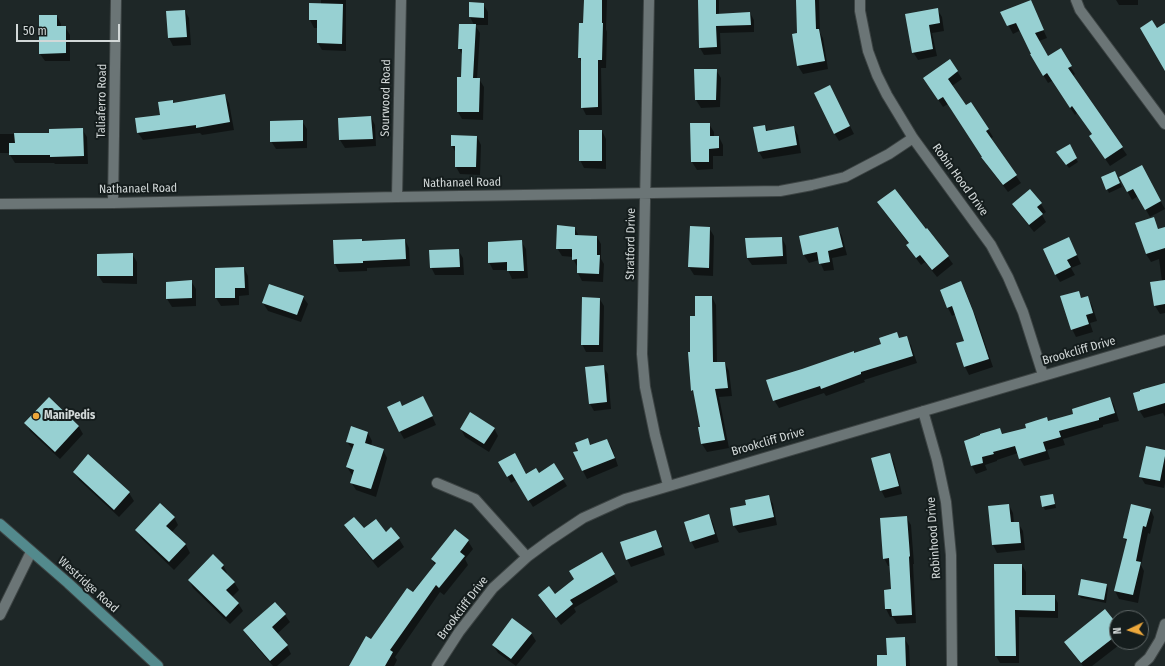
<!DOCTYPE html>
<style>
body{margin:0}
#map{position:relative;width:1165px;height:666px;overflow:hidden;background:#1e2727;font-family:"Fira Sans Condensed",sans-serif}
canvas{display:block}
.north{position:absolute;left:1109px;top:610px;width:40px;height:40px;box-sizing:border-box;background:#151d1d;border:1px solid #616868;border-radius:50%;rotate:266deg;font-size:11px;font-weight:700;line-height:16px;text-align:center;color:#d2d8d8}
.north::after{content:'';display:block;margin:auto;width:14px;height:18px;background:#eda83b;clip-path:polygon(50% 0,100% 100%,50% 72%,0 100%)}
.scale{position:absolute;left:16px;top:24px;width:104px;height:18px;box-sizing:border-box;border:2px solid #d2d8d8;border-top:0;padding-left:5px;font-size:12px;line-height:14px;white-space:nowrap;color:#d2d8d8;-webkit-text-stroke:3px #151d1d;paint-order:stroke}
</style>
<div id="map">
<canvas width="1165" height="666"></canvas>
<div class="north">N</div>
<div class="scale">50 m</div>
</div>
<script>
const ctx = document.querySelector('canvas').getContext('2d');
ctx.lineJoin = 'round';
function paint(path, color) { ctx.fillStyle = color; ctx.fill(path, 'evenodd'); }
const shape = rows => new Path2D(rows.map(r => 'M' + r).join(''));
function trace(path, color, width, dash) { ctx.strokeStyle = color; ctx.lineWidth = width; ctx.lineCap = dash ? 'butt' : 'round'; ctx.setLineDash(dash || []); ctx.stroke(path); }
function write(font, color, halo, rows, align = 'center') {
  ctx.font = font + ' "Fira Sans Condensed",sans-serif'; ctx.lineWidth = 4; ctx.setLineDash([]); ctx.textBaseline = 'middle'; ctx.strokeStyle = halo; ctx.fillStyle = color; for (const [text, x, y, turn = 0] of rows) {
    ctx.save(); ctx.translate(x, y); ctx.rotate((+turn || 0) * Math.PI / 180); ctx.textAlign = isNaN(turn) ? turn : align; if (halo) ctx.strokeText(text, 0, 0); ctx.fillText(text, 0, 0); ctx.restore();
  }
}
paint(shape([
 [321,0,346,0,346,51,322,50,318,43,318,28,314,28,310,20,321,4],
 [585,0,607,0,606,29,607,32,606,68,601,68,602,115,586,115,582,107,582,63,579,58,580,24,584,24],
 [699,0,719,0,719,14,750,13,754,20,754,32,720,33,721,54,704,55,700,48],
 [797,0,819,0,820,33,823,38,828,69,803,74,798,66,793,34,798,34],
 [1116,0,1138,0,1138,5,1119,5],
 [470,4,483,4,488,12,488,25,475,25,480,33,477,79,479,79,484,87,483,120,462,119,458,112,462,78,463,56,459,49,460,25,474,25,470,17],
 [937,9,942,17,944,31,932,33,937,56,918,60,913,52],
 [1034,9,1047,38,1039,41,1048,57,1060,50,1075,74,1073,76,1127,155,1110,166,1095,144,1093,135,1077,113,1075,115,1052,81,1048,83,1031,55,1033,54,1021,30,1013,34,1002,13],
 [185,11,189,18,191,45,173,46,169,38],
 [57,16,61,24,61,27,65,27,70,35,70,61,45,61,40,54],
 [950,60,962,79,952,86,966,107,988,129,993,137,990,139,1021,183,1008,192,987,165,982,158,983,157,948,104,943,107,929,86],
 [716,70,721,78,720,107,701,108,696,100],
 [834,94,854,134,839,141,834,133],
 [224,95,229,103,234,130,202,135,200,133,143,140,138,133,161,116,172,101,174,104],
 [371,117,375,125,376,146,345,148,340,140],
 [302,121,307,129,307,148,276,149,271,141],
 [709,124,714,132,714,137,719,137,723,145,723,156,713,156,713,169,697,170,692,162],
 [765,126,768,131,793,127,798,135,801,153,763,159,759,152],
 [82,129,87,137,88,164,55,164,54,163,15,163,10,155,10,153,0,153,0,134,50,134],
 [602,131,606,139,606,169,584,168,580,160],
 [452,136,477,137,481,145,480,175,460,174,456,167,456,153,452,146],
 [1069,146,1078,162,1069,168,1060,156],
 [1141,166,1165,209,1150,217,1138,196,1132,200,1120,178],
 [1117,176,1122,187,1109,193,1107,189],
 [1030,190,1041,204,1046,212,1042,215,1046,222,1034,232,1018,212,1013,204],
 [878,202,927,230,948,257,953,264,937,277,925,262,921,265,912,253,907,246,909,244,883,210],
 [1153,218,1159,230,1165,228,1165,313,1160,314,1155,306,1162,281,1159,259,1151,262,1146,254],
 [574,227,579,236,597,237,601,244,601,259,604,264,603,282,582,281,578,273,578,268,573,259,573,257,562,256,557,248],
 [690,227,709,228,714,236,713,276,694,275,689,267],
 [837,228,842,236,847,255,832,258,834,270,824,271,819,260,809,263,804,255,800,237],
 [782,238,786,246,787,264,752,265,747,258],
 [1069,238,1081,264,1071,268,1075,275,1060,282,1055,274],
 [405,240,409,248,410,266,367,268,367,271,339,272,335,264,334,241,362,242],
 [521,241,526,249,528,278,512,279,508,270,493,270,489,262],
 [458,250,463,258,464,275,435,275,431,267],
 [132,254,137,262,137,284,103,283,98,275],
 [244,268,248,276,249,295,239,296,239,305,221,306,216,298],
 [191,281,196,289,196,306,172,307,167,299,167,283],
 [961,283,965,290,977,320,993,367,969,375,965,367,957,343,965,341,956,314,952,316,948,308,941,290],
 [1078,292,1082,299,1087,297,1092,305,1097,321,1090,323,1093,332,1076,337,1072,329],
 [303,297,308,304,301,322,268,311,263,303],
 [712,297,716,305,717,363,725,363,729,371,732,396,719,397,729,448,707,452,702,444,699,428,702,427,696,397,692,390,691,353],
 [599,298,604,306,603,352,586,352,582,344],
 [897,333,900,339,906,338,911,345,917,363,864,380,865,382,826,396,824,393,779,408,774,400,854,354,882,344],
 [603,366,608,374,611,409,594,411,590,404],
 [1165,384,1165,417,1163,413,1144,418,1139,410],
 [1110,398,1114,405,1119,421,1103,425,1103,427,1063,439,1065,445,1047,450,1050,459,1024,466,1020,459,1018,453,997,460,997,461,985,465,987,470,976,474,972,466,965,442,1000,429,1003,435,1075,414],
 [49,399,79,427,83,434,60,459,30,431,26,423],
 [427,405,436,425,404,439,400,432],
 [494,428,498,436,489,452,465,437,461,429],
 [368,433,372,441,371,446,383,450,387,458,376,497,356,490,351,482,353,475,352,475,347,467,353,450,347,442],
 [587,439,591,446,607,440,612,448,618,466,587,479,583,471,579,451],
 [1165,451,1165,483,1164,488,1145,484,1140,476],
 [890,454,894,462,902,494,885,498,881,490],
 [88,456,129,493,134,501,119,517,79,480,74,472],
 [500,462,526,475,538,474,554,465,567,486,533,507,516,480,511,483],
 [1052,495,1054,498,1056,508,1045,510,1043,506],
 [768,496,773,504,777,525,739,533,734,526,747,506],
 [1009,505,1013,513,1014,523,1018,523,1023,531,1025,550,997,553,993,545,989,507],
 [1150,509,1154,517,1150,534,1148,533,1141,565,1144,571,1138,603,1119,599,1115,591,1127,542,1124,538],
 [709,515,713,523,719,542,695,549,691,541],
 [174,517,178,525,172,532,186,545,190,553,174,570,141,538,136,530],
 [906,517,911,525,914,564,913,564,916,623,897,624,893,617,890,617,886,609,892,590,891,566,888,566,884,558],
 [345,525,364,530,386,533,391,529,399,539,404,547,378,568,350,533],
 [455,530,468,541,473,549,465,559,468,565,444,595,440,592,395,657,397,660,394,666,350,666,435,565,432,559],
 [655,531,660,539,665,555,631,567,627,559],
 [602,553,618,582,574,608,576,612,561,625,544,603,539,596,555,596,575,579],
 [223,565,227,573,226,574,234,582,239,590,232,597,238,603,243,611,230,624,193,588,189,580],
 [1022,565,1026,572,1026,596,1054,596,1058,603,1058,618,1019,617,1019,663,1000,663,996,656],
 [1106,584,1108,588,1106,603,1081,598,1079,595],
 [285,615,290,622,277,634,287,646,291,654,277,666,273,666,249,638,244,630],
 [1117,626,1117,642,1123,642,1092,666,1083,666,1070,650,1065,642],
 [531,633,536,641,516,666,498,653,493,645],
 [904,638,909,646,910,666,878,666]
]), '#0007');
paint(shape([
 [584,0,602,0,602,23,603,23,602,60,598,60,598,107,581,108,581,58,578,58,579,23,583,23],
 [698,0,716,0,716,14,750,12,751,25,716,26,717,47,699,48],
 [796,0,815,0,816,29,819,29,825,61,797,66,792,34,797,33],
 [1031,0,1044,30,1035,33,1048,56,1061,48,1072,66,1068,68,1123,147,1105,159,1089,136,1092,134,1072,106,1070,108,1047,73,1043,76,1030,54,1031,54,1016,23,1007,26,1000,12],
 [469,2,484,3,484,18,469,17],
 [309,3,343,4,342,44,317,43,317,20,309,20],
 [938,8,940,23,929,25,933,49,912,53,905,14],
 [185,10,187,37,168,38,166,11],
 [39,15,57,15,57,26,66,26,66,53,39,54],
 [1152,20,1157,28,1165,23,1165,71,1140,28],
 [459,24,476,24,473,78,480,78,479,112,457,112,457,77,461,77,462,49,458,49],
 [950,59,958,71,948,79,966,105,971,102,989,129,986,131,1017,175,1003,185,981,157,982,157,943,97,938,100,923,78],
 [694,69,717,69,716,100,695,100],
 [830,85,850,126,834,134,814,93],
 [225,94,230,122,196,128,196,125,137,133,135,118,160,115,158,102,173,100,173,103],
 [371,116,373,139,339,140,338,118],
 [303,120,303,141,270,142,270,121],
 [690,123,710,123,710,136,719,136,719,148,709,149,709,162,691,162],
 [765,125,766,131,794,126,797,145,758,152,753,127],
 [83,128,84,156,50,157,50,155,9,155,9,143,15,143,14,133,49,133,49,129],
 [579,130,602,130,602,161,579,161],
 [451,135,477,136,476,167,455,167,455,146,451,146],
 [1070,144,1077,158,1066,165,1056,152],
 [1142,165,1161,201,1145,210,1133,189,1127,192,1119,177],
 [1115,171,1120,183,1106,190,1101,177],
 [895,189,926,229,927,228,949,256,932,270,920,255,916,258,906,245,909,243,877,202],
 [1030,189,1042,203,1037,207,1043,214,1029,225,1012,204],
 [1154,217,1158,229,1165,227,1165,248,1146,254,1135,223],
 [557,225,575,227,575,235,597,236,597,255,600,255,599,274,577,273,577,259,572,260,572,249,556,249],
 [690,226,710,227,709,268,688,267],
 [838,227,843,247,828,251,830,262,819,264,817,252,803,255,799,236],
 [782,237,783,256,747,258,745,238],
 [1069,237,1077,255,1067,260,1071,267,1055,275,1043,249],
 [362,239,362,241,405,239,406,259,363,261,363,263,334,264,333,240],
 [522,240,524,271,507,271,507,262,488,263,488,242],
 [459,249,460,267,430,268,429,250],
 [133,253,133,276,97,276,97,254],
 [244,267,245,288,235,288,235,298,215,298,215,268],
 [192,280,192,298,166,299,166,282],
 [1165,280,1165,304,1154,306,1150,282],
 [961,281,973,311,989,359,964,367,956,343,964,341,952,306,947,308,940,290],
 [269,284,304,296,297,315,262,303],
 [1079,291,1081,298,1088,296,1093,313,1086,315,1089,324,1071,330,1060,296],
 [695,296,712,296,713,362,725,362,728,388,715,389,725,440,701,444,698,427,700,427,693,390,691,391,688,352,690,352,690,316,695,316],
 [582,297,600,298,599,345,581,345],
 [897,332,899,338,907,336,913,356,861,372,861,374,821,389,820,386,773,401,766,380,802,369,854,351,854,353,881,344,879,338],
 [604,365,607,402,589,404,585,367],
 [1165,383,1165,403,1138,411,1133,393,1140,391,1140,390],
 [423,396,433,416,399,432,387,407,400,401,402,406],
 [49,397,79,426,55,452,24,423],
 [1110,397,1115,413,1099,418,1099,420,1059,431,1061,437,1043,442,1046,451,1019,459,1015,446,993,452,994,454,982,457,983,463,971,466,964,441,980,435,980,434,1000,428,1002,434,1026,428,1025,424,1047,417,1048,421,1073,414,1072,409],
 [470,412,495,428,484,444,460,429],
 [351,426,368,432,365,443,384,449,371,489,350,483,354,470,346,467,354,444,346,442],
 [588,438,590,445,607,439,615,458,582,471,573,452,578,451,575,443],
 [1146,446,1165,450,1165,456,1160,481,1139,477],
 [515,453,526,474,536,468,539,473,554,463,564,479,528,501,512,474,507,477,498,462],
 [890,453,899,486,880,491,871,458],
 [88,454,130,492,114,510,73,472],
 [1053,494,1055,504,1042,507,1040,496],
 [769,495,774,517,733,526,730,508,746,505,745,500],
 [160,503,175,517,166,526,186,544,169,562,135,530],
 [1009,504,1011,522,1019,522,1021,543,992,545,988,506],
 [1131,504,1151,509,1146,527,1143,526,1136,561,1141,562,1133,595,1114,591,1127,539,1123,538],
 [709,514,715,534,690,542,684,522],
 [907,516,910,556,909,557,912,615,892,616,891,609,885,609,884,590,891,589,889,558,883,559,880,518],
 [354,517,364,528,376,519,386,532,391,527,400,538,373,560,344,525],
 [455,529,469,540,460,552,465,556,439,588,436,585,390,650,393,652,385,666,349,666,366,636,371,639,407,588,413,592,436,563,431,559],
 [656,530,662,547,626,560,620,542],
 [602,552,615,574,570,600,573,604,556,618,538,595,549,586,555,594,574,579,569,571],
 [213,554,224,565,221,568,235,582,226,590,239,603,226,617,188,580],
 [994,564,1022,564,1022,595,1055,595,1055,611,1015,610,1016,656,995,656],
 [1081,579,1107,584,1104,600,1078,595],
 [275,602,286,614,272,627,288,645,270,661,243,630],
 [1105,609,1117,624,1117,635,1081,663,1064,642],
 [512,618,532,633,511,659,492,645],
 [905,637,906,666,877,666,877,655,887,655,886,638]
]), '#97d0d2');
const minor = shape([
 [649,0,642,354,645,387,655,435,668,485],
 [860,0,860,11,868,51,877,75,887,95,913,138,991,245,1008,277,1023,312,1043,375],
 [1076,0,1080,10,1165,124],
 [397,197,401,0],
 [113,203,116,0],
 [0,204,113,203,397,197,780,191,812,185,845,177,889,154,913,138],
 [923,411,937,460,946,502,951,555,952,666],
 [437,483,475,499,527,557],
 [0,615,31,552],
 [437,666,459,632,493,588,527,557,550,540,583,518,625,499,1165,340],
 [1140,666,1149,658,1160,640,1165,624]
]);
const secondary = shape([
 [0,524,68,583,158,666]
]);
trace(minor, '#3d4444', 12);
trace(secondary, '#3d4444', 12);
trace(minor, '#6b7576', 10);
trace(secondary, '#538a8d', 10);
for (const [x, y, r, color] of [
 [36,416,4,"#eda83b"]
]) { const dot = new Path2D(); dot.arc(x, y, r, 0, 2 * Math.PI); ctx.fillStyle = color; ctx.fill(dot); trace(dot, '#151d1d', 1.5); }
write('12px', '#d2d8d8', '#151d1d', [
 ["Sourwood Road",386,98,-89],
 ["Taliaferro Road",102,101,-89],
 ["Robin Hood Drive",960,180,54],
 ["Nathanael Road",462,183,-1],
 ["Nathanael Road",138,189,-1],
 ["Stratford Drive",631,244,-89],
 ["Brookcliff Drive",1079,351,-16],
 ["Brookcliff Drive",768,442,-16],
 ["Robinhood Drive",934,538,-94],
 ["Westridge Road",88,585,42],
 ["Brookcliff Drive",463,608,-53]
]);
write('bold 12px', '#d2d8d8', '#151d1d', [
 ["ManiPedis",44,416]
], 'left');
</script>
